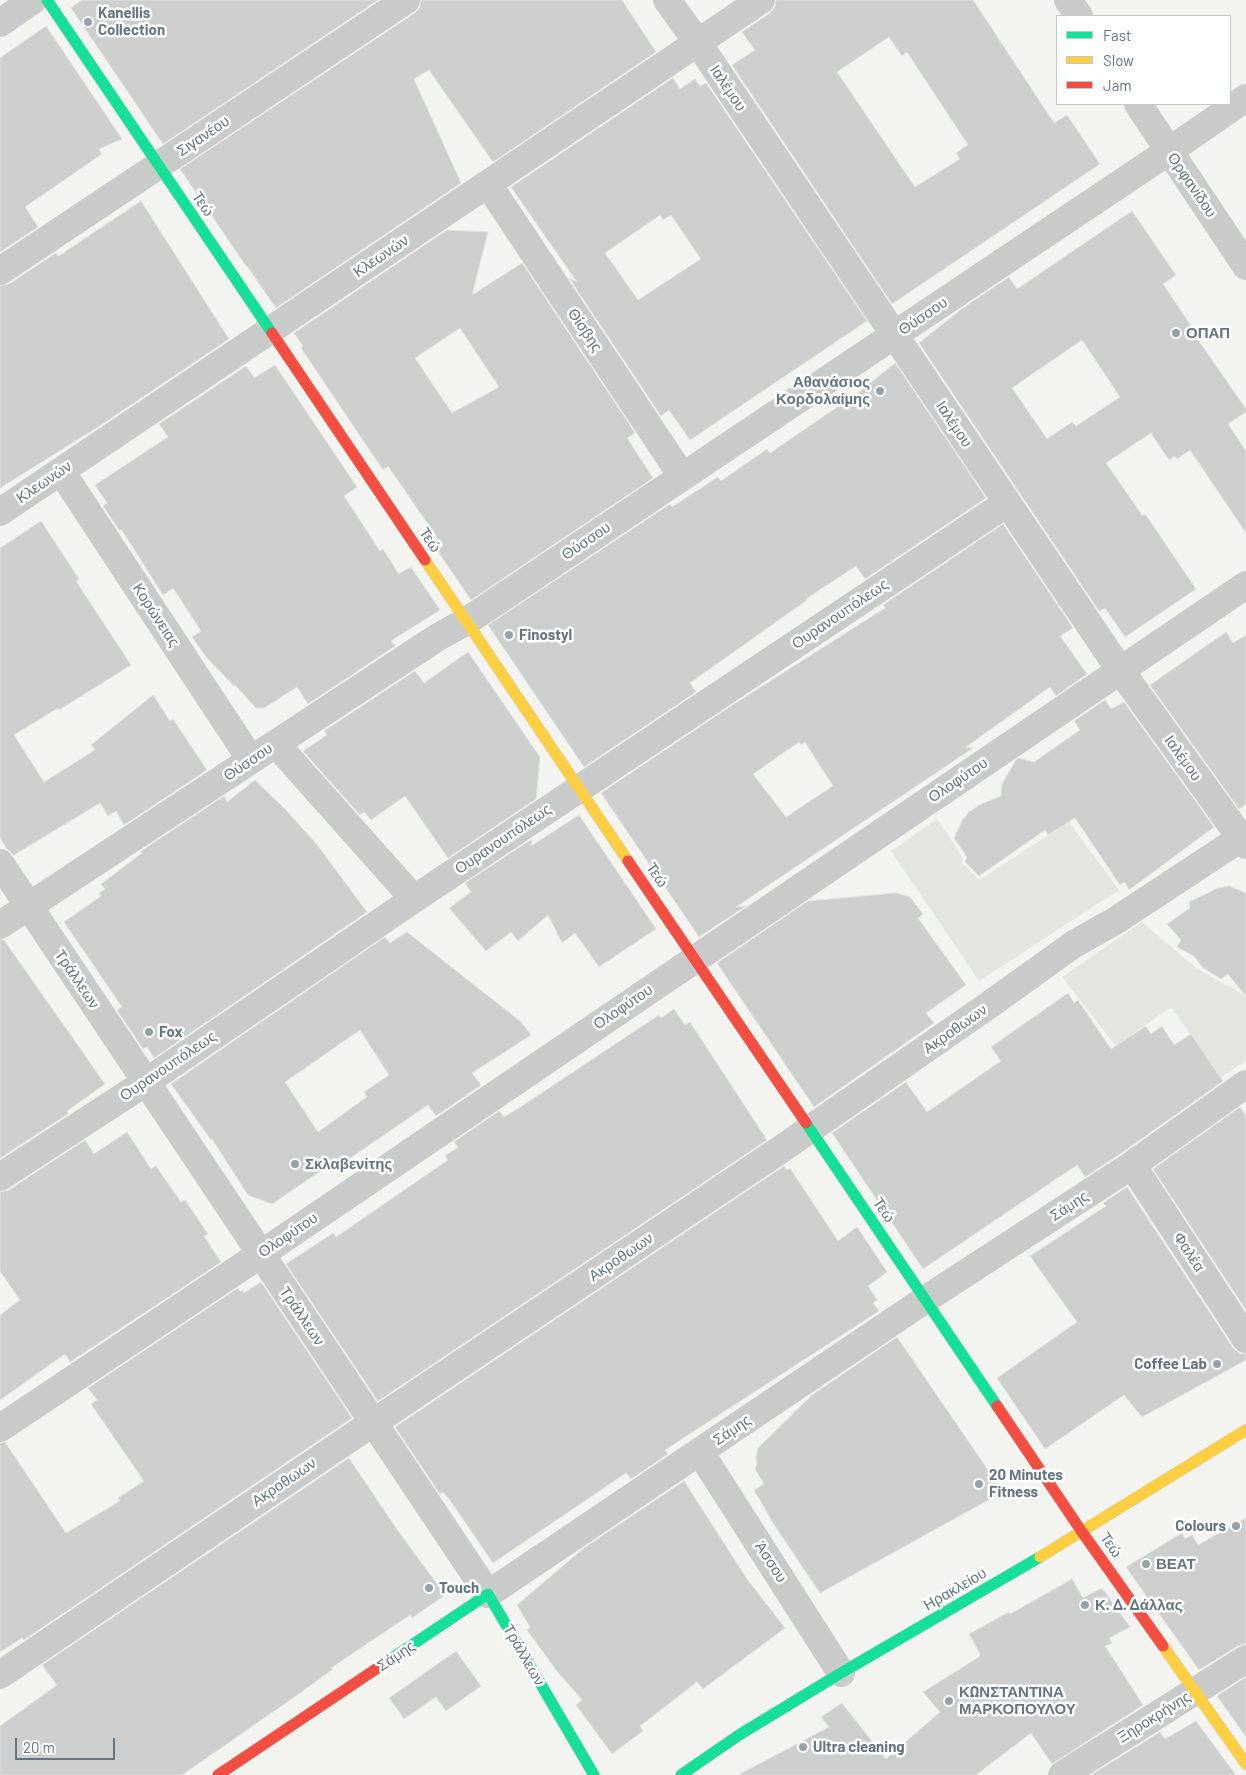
<!DOCTYPE html>
<meta charset="utf-8">
<style>
body{margin:0}
#map{position:relative;width:1246px;height:1775px;overflow:hidden;background:#f3f3f0;font-family:Barlow,sans-serif}
canvas{display:block}
.legend{position:absolute;left:1056px;top:15px;width:175px;height:90px;box-sizing:border-box;background:#fff;border:1px solid #c0c8cd;margin:0;padding:6px 9px;list-style:none;font-size:15px;color:#617682}
.legend li{display:flex;align-items:center;gap:10px;height:25px}
.legend b{width:25px;border:1px solid #c0c8cd}
.scale{position:absolute;left:15px;top:1738px;width:100px;height:22px;box-sizing:border-box;border:2px solid #617682;border-top:0;padding-left:6px;font-size:15px;line-height:18px;white-space:nowrap;color:#617682;-webkit-text-stroke:4px #fff;paint-order:stroke}
</style>
<div id="map">
<canvas width="1246" height="1775"></canvas>
<ul class="legend">
<li><b style="height:6px;background:#16e098"></b>Fast</li>
<li><b style="height:6px;background:#ffcf43"></b>Slow</li>
<li><b style="height:6px;background:#f24e42"></b>Jam</li>
</ul>
<div class="scale">20 m</div>
</div>
<script>
const ctx = document.querySelector('canvas').getContext('2d');
ctx.lineJoin = 'round';
function paint(path, color) { ctx.fillStyle = color; ctx.fill(path, 'evenodd'); }
const shape = rows => new Path2D(rows.map(r => 'M' + r).join(''));
function trace(path, color, width, dash) { ctx.strokeStyle = color; ctx.lineWidth = width; ctx.lineCap = dash ? 'butt' : 'round'; ctx.setLineDash(dash || []); ctx.stroke(path); }
function write(font, color, halo, rows, align = 'center') {
  ctx.font = font + ' Barlow,sans-serif'; ctx.lineWidth = 5; ctx.setLineDash([]); ctx.textBaseline = 'middle'; ctx.strokeStyle = halo; ctx.fillStyle = color; for (const [text, x, y, turn = 0] of rows) {
    ctx.save(); ctx.translate(x, y); ctx.rotate((+turn || 0) * Math.PI / 180); ctx.textAlign = isNaN(turn) ? turn : align; if (halo) ctx.strokeText(text, 0, 0); ctx.fillText(text, 0, 0); ctx.restore();
  }
}
paint(shape([
 [937,819,961,855,962,863,979,880,1069,822,1119,890,979,981,891,851],
 [1142,922,1196,968,1246,996,1246,1061,1221,1077,1171,1007,1116,1046,1062,977]
]), '#e2e6de');
const building = shape([
 [82,0,378,0,163,144,71,8,82,0],
 [421,0,622,0,656,52,493,162,429,70,414,79,461,183,276,308,247,266,246,266,180,169,415,13,420,7,421,0],
 [776,0,973,0,1054,123,1067,115,1100,164,892,304,732,65,755,50,742,32,770,13,775,7,776,0],
 [889,37,902,56,907,52,968,145,956,153,960,159,915,187,837,72,889,37],
 [46,26,122,139,99,149,102,154,25,207,38,227,0,252,0,58,46,26],
 [673,78,680,89,695,79,700,86,706,83,867,321,690,440,669,410,661,416,569,278,577,282,511,187,673,78],
 [660,215,663,220,671,215,701,259,638,300,605,253,660,215],
 [141,201,229,339,98,427,0,488,0,286,9,284,56,253,58,256,60,255,141,201],
 [1132,211,1176,275,1163,284,1196,333,1194,334,1246,409,1246,412,1228,424,1246,451,1246,533,1190,450,1177,459,1175,456,1169,460,1151,433,1106,463,1142,515,1146,515,1196,589,1125,637,1105,608,1099,611,919,343,963,308,1009,277,1017,289,1132,211],
 [1082,340,1120,397,1076,426,1072,422,1047,439,1012,388,1082,340],
 [447,230,488,232,472,295,522,263,635,433,627,438,653,478,471,600,437,550,443,546,388,466,383,470,301,348,303,346,294,333,447,230],
 [460,328,499,387,452,413,415,358,460,328],
 [895,363,986,498,865,579,856,566,806,599,807,600,690,683,696,692,584,767,488,625,670,504,672,507,718,477,721,481,767,449,770,453,858,393,895,363],
 [275,365,357,487,344,496,380,551,383,549,399,574,411,567,440,610,391,641,395,646,308,704,297,687,264,708,256,708,235,685,234,686,207,658,192,637,201,631,173,588,163,595,121,529,119,530,103,506,107,503,95,485,168,437,159,424,246,366,254,378,275,365],
 [41,521,79,579,76,581,131,665,59,710,58,708,14,735,44,782,95,750,91,745,153,695,170,721,173,719,207,770,124,825,116,811,108,816,100,803,14,855,7,849,0,838,0,548,41,521],
 [1003,524,1073,628,1060,636,1087,674,1056,696,1050,687,966,747,973,748,736,907,746,906,699,937,601,793,731,706,885,608,883,605,1003,524],
 [799,742,801,745,805,742,833,786,786,817,753,774,799,742],
 [1226,632,1233,643,1246,635,1246,804,1239,809,1150,685,1226,632],
 [468,652,540,757,536,799,448,858,405,796,371,820,364,812,360,815,303,751,327,735,324,731,415,671,424,683,468,652],
 [1105,700,1111,709,1124,702,1214,827,1129,890,1125,882,1120,885,1075,818,1048,835,1045,830,979,876,965,862,967,857,954,838,962,821,969,812,979,805,1001,796,1002,784,1016,760,1018,758,1034,762,1080,730,1074,721,1105,700],
 [255,780,286,810,318,846,367,912,154,1058,147,1047,143,1049,117,1010,122,1007,64,922,101,896,99,893,105,889,101,884,142,853,141,851,224,796,227,802,255,780],
 [579,815,656,929,599,967,575,933,562,943,548,915,518,941,511,932,486,951,449,908,471,892,465,883,532,839,531,846,579,815],
 [1229,886,1246,893,1246,996,1228,974,1221,979,1203,968,1194,956,1177,947,1181,940,1167,924,1190,908,1189,902,1218,888,1229,886],
 [896,893,910,897,923,914,918,918,966,985,926,1013,934,1023,814,1107,717,963,808,901,896,893],
 [407,932,521,1022,531,1035,472,1073,481,1085,436,1116,428,1105,340,1165,337,1160,272,1204,248,1195,212,1139,211,1140,171,1084,385,937,390,943,407,932],
 [360,1030,389,1075,364,1092,367,1097,318,1132,285,1082,360,1030],
 [0,940,4,940,105,1084,67,1111,68,1114,0,1158,0,940],
 [1068,993,1074,1003,1078,1000,1111,1049,1146,1026,1151,1034,1162,1026,1174,1045,1191,1034,1223,1081,1123,1152,1085,1177,1077,1165,923,1269,832,1133,906,1082,927,1112,1001,1061,991,1047,1068,993],
 [674,1009,685,1025,690,1022,767,1140,378,1401,286,1264,333,1233,336,1237,448,1160,445,1156,458,1147,454,1142,499,1111,504,1117,519,1108,659,1015,661,1018,674,1009],
 [1240,1107,1246,1116,1246,1310,1153,1169,1240,1107],
 [127,1132,151,1169,156,1166,181,1202,185,1200,208,1234,204,1236,221,1262,70,1362,65,1354,0,1400,0,1315,20,1300,0,1271,0,1192,9,1190,85,1140,94,1154,127,1132],
 [784,1166,787,1170,790,1168,838,1241,857,1227,887,1272,868,1286,877,1300,873,1303,879,1311,665,1450,668,1454,631,1479,626,1473,493,1563,449,1499,443,1492,440,1494,395,1427,784,1166],
 [1127,1187,1233,1348,1239,1353,1246,1354,1246,1360,1142,1417,1124,1395,1045,1449,997,1378,1077,1322,1030,1256,1106,1206,1103,1203,1127,1187],
 [261,1282,352,1418,24,1640,22,1638,0,1652,0,1443,5,1442,66,1533,120,1501,118,1498,144,1481,91,1404,97,1400,88,1388,238,1288,240,1292,243,1290,244,1293,261,1282],
 [897,1337,1003,1492,820,1593,773,1523,754,1490,764,1484,755,1469,757,1464,756,1458,758,1448,812,1395,897,1337],
 [349,1458,396,1528,445,1595,412,1618,410,1615,331,1668,333,1669,293,1698,182,1775,0,1775,0,1726,57,1685,42,1665,349,1458],
 [684,1481,747,1579,785,1628,703,1689,697,1682,640,1726,643,1731,612,1754,576,1705,582,1700,556,1670,530,1634,527,1630,530,1627,517,1605,584,1548,684,1481],
 [1246,1518,1246,1643,1238,1646,1199,1670,1126,1567,1182,1533,1185,1539,1192,1535,1198,1545,1246,1518],
 [1072,1579,1083,1598,1102,1588,1130,1627,1109,1638,1112,1643,1105,1646,1143,1705,1052,1764,1031,1733,976,1775,738,1775,829,1727,821,1717,842,1703,886,1759,940,1712,923,1692,979,1657,980,1654,969,1634,1009,1612,1010,1614,1072,1579],
 [456,1651,481,1686,446,1711,436,1697,404,1719,389,1698,456,1651],
 [1246,1677,1246,1737,1217,1696,1246,1677],
 [1196,1721,1236,1775,1091,1775,1160,1732,1165,1739,1196,1721]
]);
paint(building, '#cccfce');
trace(building, '#e2e2e0', 1);
const fast = shape([
 [47,0,272,333],
 [806,1123,997,1406],
 [379,1667,488,1594,594,1775],
 [681,1775,739,1735,841,1673,1040,1557]
]);
const slow = shape([
 [425,560,628,861],
 [1040,1557,1246,1430],
 [1163,1646,1246,1764]
]);
const jam = shape([
 [272,333,425,560],
 [628,861,806,1123],
 [997,1406,1082,1532,1163,1646],
 [218,1775,379,1667]
]);
trace(fast, '#cfd0d0', 12);
trace(slow, '#cfd0d0', 12);
trace(jam, '#cfd0d0', 12);
trace(shape([
 [667,0,698,43,1120,670,1246,845],
 [1068,0,1079,16],
 [0,23,33,0],
 [1138,104,1246,266],
 [488,184,682,476],
 [0,271,406,0],
 [61,471,251,760],
 [0,512,761,0],
 [276,744,414,899],
 [0,863,488,1594,926,1299,1132,1165,1246,1084],
 [0,925,438,637,467,621,1169,151,1246,98],
 [1132,1165,1246,1339],
 [0,1177,146,1082,414,899,1007,503],
 [0,1428,261,1254,1246,585],
 [700,1452,841,1673],
 [0,1675,343,1443,780,1150,989,1005,1074,944,1115,921,1241,838],
 [1062,1775,1246,1659]
]), '#c9cbcb', 28);
trace(fast, '#16e098', 11);
trace(slow, '#ffcf43', 11);
trace(jam, '#f24e42', 11);
for (const [x, y, r, color] of [
 [88,22,5,"#94a2a8"],
 [1176,333,5,"#94a2a8"],
 [880,391,5,"#94a2a8"],
 [509,635,5,"#94a2a8"],
 [149,1032,5,"#94a2a8"],
 [295,1164,5,"#94a2a8"],
 [1217,1364,5,"#94a2a8"],
 [979,1484,5,"#94a2a8"],
 [1236,1526,5,"#94a2a8"],
 [1146,1564,5,"#94a2a8"],
 [429,1588,5,"#94a2a8"],
 [1085,1605,5,"#94a2a8"],
 [949,1701,5,"#94a2a8"],
 [803,1747,5,"#94a2a8"]
]) { const dot = new Path2D(); dot.arc(x, y, r, 0, 2 * Math.PI); ctx.fillStyle = color; ctx.fill(dot); trace(dot, '#fff', 2); }
write('bold 15px', '#617682', '#fff', [
 ["Kanellis",98,13],
 ["Collection",98,30],
 ["ΟΠΑΠ",1186,333],
 ["Αθανάσιος",870,382,"right"],
 ["Κορδολαίμης",870,399,"right"],
 ["Finostyl",519,635],
 ["Fox",159,1032],
 ["Σκλαβενίτης",305,1164],
 ["Coffee Lab",1207,1364,"right"],
 ["20 Μinutes",989,1475],
 ["Fitness",989,1492],
 ["Colours",1226,1526,"right"],
 ["ΒΕΑΤ",1156,1564],
 ["Touch",439,1588],
 ["Κ. Δ. Δάλλας",1095,1605],
 ["ΚΩΝΣΤΑΝΤΙΝΑ",959,1692],
 ["ΜΑΡΚΟΠΟΥΛΟΥ",959,1709],
 ["Ultra cleaning",813,1747]
], 'left');
write('15px', '#617682', '#fff', [
 ["Ιαλέμου",728,88,56],
 ["Σιγανέου",203,136,-34],
 ["Ορφανίδου",1192,185,56],
 ["Τεώ",203,204,56],
 ["Κλεωνών",381,256,-34],
 ["Θύσσου",923,316,-34],
 ["Θίσβης",585,330,56],
 ["Ιαλέμου",954,424,56],
 ["Κλεωνών",44,482,-34],
 ["Τεώ",430,540,56],
 ["Θύσσου",586,541,-34],
 ["Ουρανουπόλεως",840,614,-34],
 ["Κορώνειας",156,615,57],
 ["Ιαλέμου",1183,758,54],
 ["Θύσσου",248,762,-34],
 ["Ολοφύτου",958,780,-34],
 ["Ουρανουπόλεως",503,839,-34],
 ["Τεώ",657,875,56],
 ["Τράλλεων",77,979,56],
 ["Ολοφύτου",623,1007,-34],
 ["Ακροθωων",955,1029,-35],
 ["Ουρανουπόλεως",168,1066,-34],
 ["Σάμης",1069,1206,-33],
 ["Τεώ",884,1210,56],
 ["Ολοφύτου",288,1235,-34],
 ["Φαλέα",1189,1252,57],
 ["Ακροθωων",621,1257,-34],
 ["Τράλλεων",302,1316,56],
 ["Σάμης",732,1430,-34],
 ["Ακροθωων",284,1482,-34],
 ["Τεώ",1111,1545,55],
 ["Άσσου",771,1562,57],
 ["Ηρακλείου",955,1589,-30],
 ["Τράλλεων",524,1655,60],
 ["Σάμης",396,1656,-34],
 ["Ξηροκρήνης",1154,1717,-32]
]);
</script>
